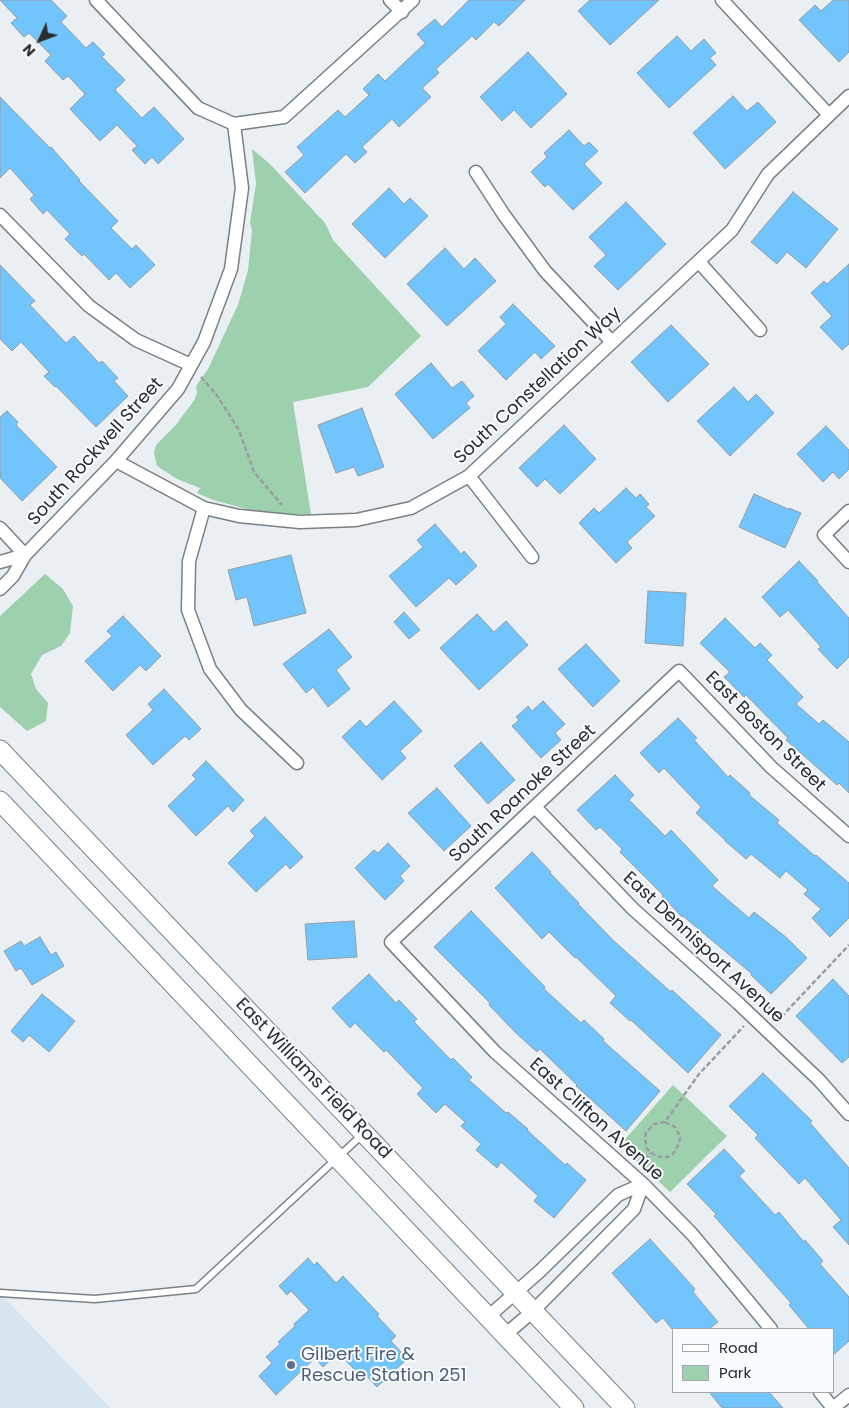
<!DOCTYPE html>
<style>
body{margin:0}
#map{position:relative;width:849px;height:1408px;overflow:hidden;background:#e9eff3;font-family:Poppins,sans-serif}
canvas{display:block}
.legend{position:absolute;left:672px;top:1328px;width:162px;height:65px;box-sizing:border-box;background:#f8fcfe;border:1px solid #a5a8aa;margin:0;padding:6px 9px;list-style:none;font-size:15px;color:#292b2d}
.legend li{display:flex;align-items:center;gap:10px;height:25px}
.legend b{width:25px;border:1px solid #a5a8aa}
.north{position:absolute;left:15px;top:15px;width:50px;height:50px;-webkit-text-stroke:4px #f8fcfe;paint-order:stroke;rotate:227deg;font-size:14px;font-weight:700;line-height:20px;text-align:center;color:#292b2d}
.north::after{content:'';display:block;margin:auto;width:18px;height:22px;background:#292b2d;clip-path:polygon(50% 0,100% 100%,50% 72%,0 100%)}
</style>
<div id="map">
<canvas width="849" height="1408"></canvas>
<ul class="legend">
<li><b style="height:6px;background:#fff"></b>Road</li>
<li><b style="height:14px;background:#9dd1ae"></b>Park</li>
</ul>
<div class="north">N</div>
</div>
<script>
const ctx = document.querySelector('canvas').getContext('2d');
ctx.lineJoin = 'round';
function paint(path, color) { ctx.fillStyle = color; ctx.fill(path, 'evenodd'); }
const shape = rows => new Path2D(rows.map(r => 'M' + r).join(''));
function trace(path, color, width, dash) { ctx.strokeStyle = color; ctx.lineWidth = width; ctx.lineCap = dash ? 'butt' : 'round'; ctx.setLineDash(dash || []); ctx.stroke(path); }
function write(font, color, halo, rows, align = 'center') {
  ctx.font = font + ' Poppins,sans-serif'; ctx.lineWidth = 4; ctx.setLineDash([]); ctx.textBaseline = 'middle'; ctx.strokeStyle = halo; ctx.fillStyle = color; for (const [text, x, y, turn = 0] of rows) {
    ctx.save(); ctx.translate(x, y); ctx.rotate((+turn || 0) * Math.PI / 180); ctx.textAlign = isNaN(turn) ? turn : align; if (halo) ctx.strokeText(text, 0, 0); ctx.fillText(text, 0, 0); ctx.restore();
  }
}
paint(shape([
 [0,1293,93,1390,111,1408,0,1408]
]), '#d8e4ee');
paint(shape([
 [252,149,270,164,325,223,333,240,421,336,368,387,293,402,311,514,281,514,254,511,213,500,197,493,200,488,177,479,157,466,154,453,155,448,157,444,176,425,195,399,197,392,196,386,208,369,238,305,248,270,252,231,250,222,256,184],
 [45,574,63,589,73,606,70,633,61,646,42,655,31,674,36,689,48,703,46,721,27,731,0,707,0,616],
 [673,1085,727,1136,670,1192,620,1145]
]), '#9dd1ae');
const building = shape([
 [0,0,51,0,67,16,61,22,86,48,93,42,105,54,102,57,125,80,115,90,142,118,154,107,184,139,158,164,152,157,145,164,132,150,137,146,117,125,100,141,70,109,85,94,68,76,63,80,45,61,51,55,29,33,24,37,11,23,17,18,0,0],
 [469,0,525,0,499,26,494,22,476,40,472,36,436,69,439,73,422,88,431,97,399,127,392,119,362,147,367,152,355,163,346,154,305,193,285,172,304,155,297,147,338,110,345,117,369,95,363,89,378,74,385,81,425,43,417,34,435,19,442,27,469,0],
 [590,0,659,0,610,45,578,11,590,0],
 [833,0,849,0,849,52,839,62,799,20,815,5,821,11,833,0],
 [677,36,691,51,704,39,716,53,710,58,716,65,669,108,637,73,677,36],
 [528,52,567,94,531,128,514,110,502,121,480,97,528,52],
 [733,96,747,111,758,102,776,122,725,169,693,133,733,96],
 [0,97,50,148,51,147,80,180,79,181,118,221,111,228,132,249,136,245,155,265,130,288,116,273,109,280,84,254,82,256,65,239,70,234,47,210,43,214,30,199,34,195,10,168,0,178,0,97],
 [569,130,584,146,589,142,598,151,584,164,602,183,573,210,548,184,545,187,531,172,547,157,544,153,569,130],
 [389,188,404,204,410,198,428,216,385,258,352,224,389,188],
 [793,192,838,229,806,268,787,252,777,264,751,242,793,192],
 [626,202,666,244,618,290,594,266,606,255,589,237,626,202],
 [445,248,464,269,475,258,496,281,447,326,407,284,445,248],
 [849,264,849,344,842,350,820,327,832,316,811,293,824,281,827,284,849,264],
 [0,265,35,301,30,305,66,343,74,336,99,363,102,361,118,378,114,381,128,396,96,427,56,386,55,387,44,376,49,372,21,342,12,351,0,339,0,265],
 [513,304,555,346,541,359,535,352,506,380,478,351,506,324,500,317,513,304],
 [671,325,709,364,668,402,631,362,671,325],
 [431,363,452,388,462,381,474,396,466,403,470,408,433,439,395,394,431,363],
 [734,387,748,402,756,394,774,413,730,456,697,421,734,387],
 [362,408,384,467,358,476,354,467,336,473,318,425,362,408],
 [7,411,18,422,16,425,57,467,22,501,0,478,0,417,7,411],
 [564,425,596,459,560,494,545,479,537,487,519,468,564,425],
 [826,426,849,450,849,469,839,479,833,472,823,482,797,454,826,426],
 [626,488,636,498,640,494,649,504,646,507,655,516,627,542,632,548,616,563,579,523,594,508,599,513,626,488],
 [754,494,788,509,789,508,801,513,785,548,739,527,754,494],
 [435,524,461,554,464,551,477,566,456,585,449,578,416,607,389,576,423,547,417,540,435,524],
 [291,555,306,613,254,626,247,597,236,600,228,570,291,555],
 [799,561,818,581,817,582,849,618,849,657,837,669,818,649,821,647,788,610,780,617,762,597,799,561],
 [648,591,686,593,683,646,645,643,648,591],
 [404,612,420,630,409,639,394,622,404,612],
 [477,614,494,632,506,621,528,645,479,690,440,648,477,614],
 [123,616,161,656,146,671,140,665,113,691,85,661,112,636,107,631,123,616],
 [725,618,755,648,760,643,772,655,767,660,803,697,796,704,819,724,823,720,849,742,849,793,839,783,837,785,786,740,788,738,746,695,744,697,724,677,730,672,700,643,725,618],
 [329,629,352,657,336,670,350,689,328,707,313,687,306,693,283,664,329,629],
 [586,644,620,681,593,707,558,669,586,644],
 [164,689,201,729,189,740,185,736,153,765,126,735,153,710,148,704,164,689],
 [394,701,422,731,400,751,406,758,382,780,342,737,360,720,366,727,394,701],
 [543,701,565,724,555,733,561,740,541,758,512,726,519,720,516,717,528,706,532,711,543,701],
 [678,718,697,738,694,740,728,777,730,775,750,793,749,795,779,820,777,823,815,856,816,855,849,883,849,918,830,937,812,918,821,909,804,894,808,890,786,871,780,878,751,854,746,859,725,841,725,840,696,813,701,807,664,768,659,773,640,753,678,718],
 [481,742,515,780,488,804,454,766,481,742],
 [206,761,244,800,233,812,228,806,196,836,168,806,196,779,192,775,206,761],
 [615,775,634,795,629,800,665,836,671,830,718,880,712,886,749,918,754,912,787,938,807,958,771,994,751,975,752,974,683,916,682,917,662,896,663,895,620,852,622,849,600,827,596,830,577,810,615,775],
 [437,788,471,826,444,851,408,813,437,788],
 [265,817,303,857,290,869,286,864,256,892,228,863,255,836,250,831,265,817],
 [388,843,410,866,400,876,404,881,385,900,355,868,374,850,378,853,388,843],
 [532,852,551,872,550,873,579,903,578,904,614,941,671,992,672,990,721,1035,688,1073,631,1020,630,1021,610,1003,616,996,576,957,575,958,549,932,542,939,495,888,532,852],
 [471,911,545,987,544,989,581,1023,584,1020,604,1039,603,1041,660,1091,626,1131,576,1086,577,1085,540,1049,537,1052,516,1033,489,1005,490,1003,434,947,471,911],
 [354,921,357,957,308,960,305,924,354,921],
 [40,937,51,955,56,952,64,966,32,985,21,968,16,971,4,951,21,941,24,946,40,937],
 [369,974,396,1003,399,1000,417,1019,414,1022,451,1060,453,1058,472,1077,469,1080,506,1113,508,1112,528,1129,527,1130,565,1165,567,1163,586,1180,554,1218,534,1201,538,1196,501,1162,497,1168,476,1150,481,1144,461,1126,465,1122,445,1104,436,1113,417,1094,423,1088,386,1050,384,1052,355,1023,350,1028,332,1008,369,974],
 [833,979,849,996,849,1057,842,1063,796,1016,833,979],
 [42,994,75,1021,49,1052,29,1035,23,1042,11,1031,42,994],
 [763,1073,812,1121,810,1123,849,1168,849,1245,833,1227,841,1220,805,1178,799,1184,755,1138,758,1135,729,1106,763,1073],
 [724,1149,745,1171,739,1176,775,1215,779,1212,804,1242,805,1240,823,1261,820,1264,849,1297,849,1341,833,1355,833,1329,809,1329,789,1305,791,1303,714,1216,716,1214,687,1184,724,1149],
 [650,1239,695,1289,693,1292,718,1322,709,1329,672,1329,663,1318,656,1323,612,1273,650,1239],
 [308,1258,314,1265,317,1262,336,1283,343,1276,379,1314,377,1316,396,1336,391,1341,401,1352,399,1354,405,1361,377,1387,361,1370,358,1373,338,1353,323,1367,315,1358,276,1395,259,1376,272,1363,266,1357,280,1344,278,1342,295,1326,294,1324,309,1310,291,1291,287,1295,279,1286,308,1258],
 [709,1392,769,1392,783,1408,722,1408,709,1392]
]);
paint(building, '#72c4fc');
trace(building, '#979da1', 1);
const lane = shape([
 [0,1293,95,1299,196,1289,363,1134]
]);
const street = shape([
 [96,0,198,108,234,124],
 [390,0,402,12],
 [722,0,829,115],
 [234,124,284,117,413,0],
 [476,172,504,215,545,271,612,342],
 [0,215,89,306,136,340,191,365],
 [699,262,760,330],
 [116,461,204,508,239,516,300,522,356,520,411,508,469,476,732,230,768,174,849,96],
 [469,476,532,557],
 [204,508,189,561,188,610,210,669,241,710,297,763],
 [849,511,824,535,849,562],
 [0,528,25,555],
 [0,562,25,555],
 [0,589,13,576,25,555,116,461,178,389,204,342,231,269,242,188,234,124],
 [535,807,633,909,738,1003,819,1080,849,1114],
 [488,1317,540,1271,618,1195,643,1184],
 [771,1329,738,1289,692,1234,643,1184,495,1052,391,942,679,671,771,767,849,836],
 [505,1335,533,1311,634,1209,643,1184],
 [820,1392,833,1408,849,1395]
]);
const secondary = shape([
 [0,750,625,1408],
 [0,801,574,1408]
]);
trace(lane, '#7a8084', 9);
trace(street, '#7a8084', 15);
trace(secondary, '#7a8084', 21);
trace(shape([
 [201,377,216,394,239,430,254,472,282,505],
 [763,1009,766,1005,779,1015,784,1014,849,945],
 [665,1122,675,1127,678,1132,680,1138,679,1144,673,1154,668,1157,662,1157,656,1156,647,1149,645,1138,646,1133,654,1124,665,1122,699,1074,744,1026],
 [640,1165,651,1153]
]), '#999da0', 2.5, [5, 2.5]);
trace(lane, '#fff', 6);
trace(street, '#fff', 12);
trace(secondary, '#fff', 19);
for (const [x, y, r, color] of [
 [291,1365,5,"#5c6f8a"]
]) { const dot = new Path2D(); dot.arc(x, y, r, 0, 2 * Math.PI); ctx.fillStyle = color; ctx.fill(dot); trace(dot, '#f8fcfe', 2); }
write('18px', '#292b2d', '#f8fcfe', [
 ["South Constellation Way",538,386,-43],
 ["South Rockwell Street",96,452,-48],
 ["East Boston Street",765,732,45],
 ["South Roanoke Street",523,794,-43],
 ["East Dennisport Avenue",703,948,43],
 ["East Williams Field Road",313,1079,46],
 ["East Clifton Avenue",596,1120,42]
]);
write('18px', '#4e5e75', '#f8fcfe', [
 ["Gilbert Fire &",301,1355],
 ["Rescue Station 251",301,1376]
], 'left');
</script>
